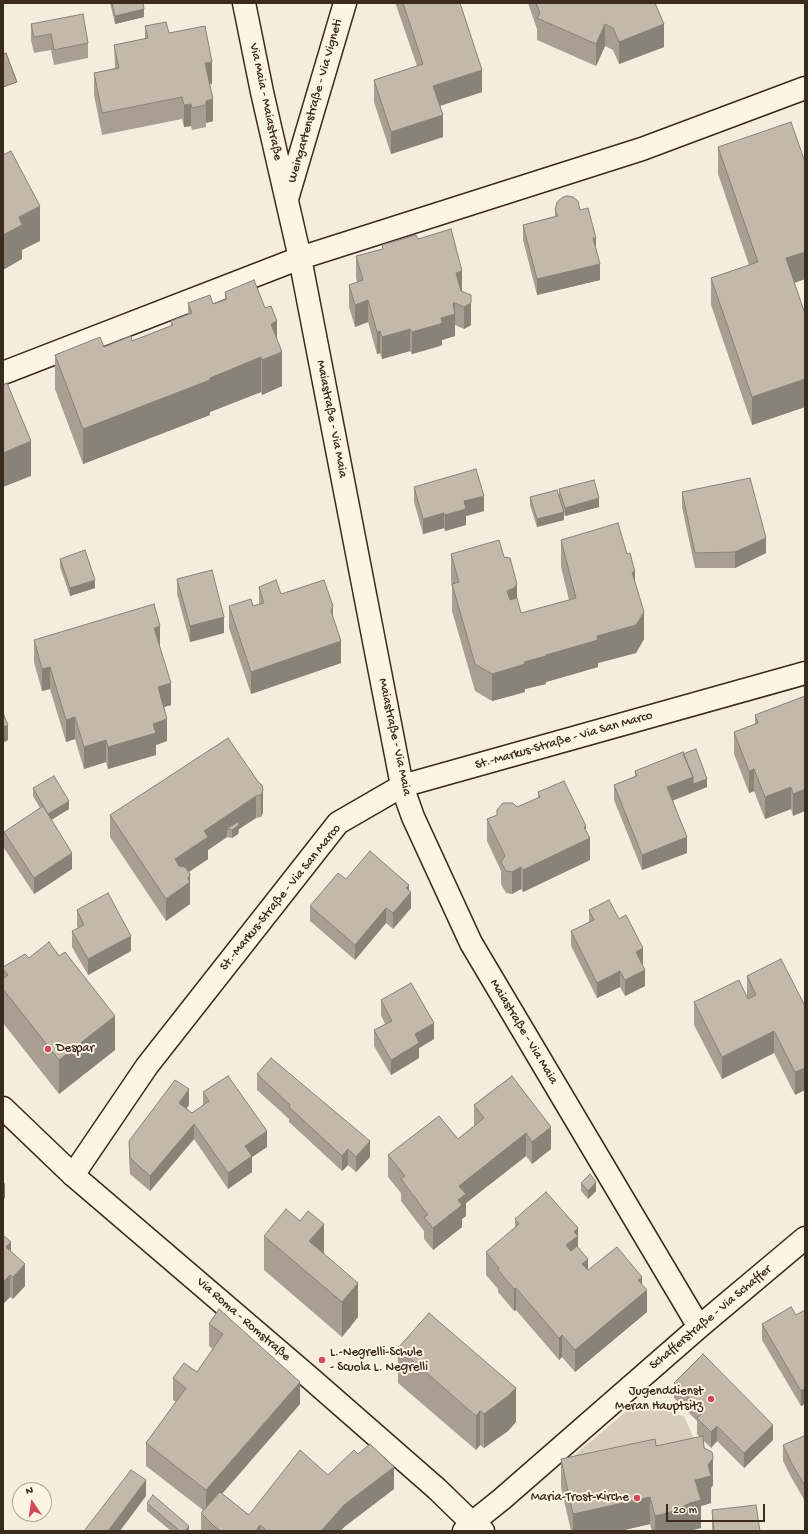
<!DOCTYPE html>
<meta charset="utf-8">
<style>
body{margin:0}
#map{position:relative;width:808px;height:1534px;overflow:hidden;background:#f4eddd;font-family:"Gochi Hand",sans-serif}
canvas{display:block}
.frame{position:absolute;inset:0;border:4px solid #3b2a1e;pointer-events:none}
.north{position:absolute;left:12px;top:1482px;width:40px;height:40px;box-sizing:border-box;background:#fcf5e5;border:1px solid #afa495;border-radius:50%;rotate:347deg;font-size:11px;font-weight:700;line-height:16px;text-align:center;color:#3b2a1e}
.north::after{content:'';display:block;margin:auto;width:14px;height:18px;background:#d1495b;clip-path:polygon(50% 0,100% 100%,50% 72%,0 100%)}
.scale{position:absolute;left:666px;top:1504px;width:99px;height:18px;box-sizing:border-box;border:2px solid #3b2a1e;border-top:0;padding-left:5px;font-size:12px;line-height:14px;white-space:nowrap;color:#3b2a1e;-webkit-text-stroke:3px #fcf5e5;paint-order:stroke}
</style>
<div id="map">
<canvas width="808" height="1534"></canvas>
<div class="frame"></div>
<div class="north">N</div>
<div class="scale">20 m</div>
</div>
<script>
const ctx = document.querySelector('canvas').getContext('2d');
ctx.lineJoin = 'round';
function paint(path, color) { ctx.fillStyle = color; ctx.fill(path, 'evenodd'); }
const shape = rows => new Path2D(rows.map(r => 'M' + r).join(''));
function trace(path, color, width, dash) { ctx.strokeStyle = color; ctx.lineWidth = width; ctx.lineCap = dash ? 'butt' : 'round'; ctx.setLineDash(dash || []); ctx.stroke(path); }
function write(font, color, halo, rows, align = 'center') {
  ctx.font = font + ' "Gochi Hand",sans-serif'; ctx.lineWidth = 4; ctx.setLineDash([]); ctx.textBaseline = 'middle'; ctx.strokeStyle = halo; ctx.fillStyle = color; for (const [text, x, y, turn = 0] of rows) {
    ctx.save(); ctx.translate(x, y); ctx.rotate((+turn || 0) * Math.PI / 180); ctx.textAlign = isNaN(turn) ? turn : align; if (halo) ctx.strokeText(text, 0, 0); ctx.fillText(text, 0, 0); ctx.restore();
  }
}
paint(shape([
 [637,1402,684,1416,700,1453,562,1466]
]), '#d6cdbd');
const water = shape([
 [6,53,17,82,3,87,3,54,6,53]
]);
paint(water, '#b0a596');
trace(water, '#817466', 1);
const street = shape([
 [244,3,262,92,300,258,402,786,413,817,471,943,699,1327],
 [287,199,345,3],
 [3,373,300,258,642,149,805,88],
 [73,1175,147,1066,338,823,402,786,805,673],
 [464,1531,472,1523,502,1499,699,1327,805,1238]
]);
const secondary = shape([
 [3,1108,73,1175,309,1377,437,1489,472,1523,483,1531]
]);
trace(street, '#3b2a1e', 25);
trace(secondary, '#3b2a1e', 25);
trace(street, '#fcf5e5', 22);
trace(secondary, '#fcf5e5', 22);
paint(shape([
 [110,3,143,3,144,17,115,24],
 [396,3,460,3,482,92,440,106,443,137,391,154,374,102,374,80,417,66,396,5],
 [528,3,655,3,664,47,619,64,613,50,605,46,596,66,537,40,537,29],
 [31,24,88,43,88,58,54,65,51,50,34,53,31,40],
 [145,26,169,33,212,84,210,84,213,121,206,123,206,127,192,130,191,126,184,127,182,119,102,135,94,95,94,73,115,68,114,45,145,39],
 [718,147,805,162,805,279,794,283,805,314,805,407,752,425,711,305,711,278,749,265,718,174],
 [555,210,580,210,596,248,600,280,537,295,523,240,523,225,555,216],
 [418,239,462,291,471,325,464,329,455,325,455,336,442,340,442,345,440,346,412,354,410,351,382,359,380,353,377,354,368,322,355,327,349,307,349,285,357,282,356,278,356,256,382,249,382,245],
 [225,292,277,340,282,386,262,395,261,392,210,412,210,415,83,464,55,389,55,355,104,347,132,341,171,326,171,321,188,314,188,303,213,304,225,300],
 [414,487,484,511,466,516,466,525,445,531,444,528,423,534,414,502],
 [559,489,599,507,565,516,564,512,564,520,537,527,530,505,530,497,559,496],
 [682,492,766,553,735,568,695,568,682,507],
 [561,540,635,583,644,639,636,653,598,663,598,667,546,682,546,684,525,689,525,692,492,701,475,691,452,611,452,587,451,581,451,554,517,599,521,613,569,600,561,567],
 [60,559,95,588,70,596,60,567],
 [177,579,224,633,190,642,177,594],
 [259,587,281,594,333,618,341,663,251,694,229,628,229,606,253,606,259,604],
 [34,640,160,648,171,705,164,707,167,741,156,745,156,755,108,769,106,762,84,769,75,739,66,742,50,689,42,691,34,662],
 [805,696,793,816,791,809,765,819,754,791,749,793,734,754,734,732,755,724,755,715],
 [683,754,707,787,673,800,687,853,642,870,614,800,614,785,635,776,635,771],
 [259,783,262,785,263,812,261,817,256,818,239,829,238,834,232,838,227,837,208,850,208,859,189,872,190,874,190,904,166,921,110,837,110,815],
 [33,788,69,809,51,820,72,869,34,894,4,848,4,832,40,808,33,796],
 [538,792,586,830,590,860,523,892,521,889,512,894,506,893,501,884,501,871,487,841,487,819,538,798],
 [346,879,409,890,411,908,393,929,386,923,355,960,310,921,310,906],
 [77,910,131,951,88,975,72,947,72,931,78,928,77,926],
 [589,910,643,964,642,964,645,986,625,996,620,987,597,998,571,946,571,931,589,922],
 [29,958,115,1050,59,1094,3,1023,3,967],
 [747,976,805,1006,795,1095,774,1053,722,1079,694,1025,694,1002,747,996],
 [381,1000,434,1039,419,1048,419,1058,391,1075,374,1046,374,1030,385,1024,381,1015],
 [257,1074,370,1157,356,1172,348,1165,342,1171,289,1122,289,1119,257,1090],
 [512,1076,551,1149,532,1164,526,1156,466,1203,466,1216,462,1219,462,1227,433,1250,424,1239,424,1231,401,1201,401,1193,388,1177,388,1155,458,1139,474,1126,474,1105],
 [203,1092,267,1147,252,1157,252,1172,228,1189,194,1139,150,1191,130,1174,129,1157,129,1141,189,1105,186,1109,192,1113,203,1105],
 [581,1183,596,1191,588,1199,581,1191],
 [515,1219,578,1247,588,1270,642,1285,647,1312,575,1372,562,1357,559,1360,516,1310,514,1311,498,1292,498,1289,486,1275,486,1252,515,1228],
 [3,1235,11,1251,25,1286,13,1299,10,1297,3,1304],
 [264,1236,324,1253,358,1317,342,1337,264,1270],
 [219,1309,300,1404,222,1494,249,1515,328,1475,394,1489,344,1527,341,1531,201,1531,201,1513,203,1510,146,1466,146,1443,176,1402,173,1400,173,1378,197,1372,213,1349,209,1346,209,1324],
 [805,1310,805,1404,801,1406,762,1340,762,1324,796,1315],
 [398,1348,516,1422,508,1431,484,1448,480,1445,476,1450,398,1383],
 [674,1383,773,1440,744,1468,717,1441,711,1448,703,1440,713,1485,711,1488,711,1503,701,1506,701,1528,688,1531,652,1531,650,1524,620,1531,571,1531,561,1487,561,1459,656,1446,700,1437,697,1434,697,1421,674,1398],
 [805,1438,805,1501,791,1477,783,1461,783,1445],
 [147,1503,189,1531,171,1531,147,1511],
 [712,1510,760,1531,712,1531]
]), '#a89f92');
paint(shape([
 [144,9,144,17,115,24,115,16],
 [605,24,605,46,596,66,596,44],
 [664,24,664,47,619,64,619,42],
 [212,62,212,84,205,85,205,63],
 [482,70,482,92,433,108,433,86],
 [213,99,213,121,206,123,206,101],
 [191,104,191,126,184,127,184,105],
 [443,115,443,137,391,154,391,132],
 [40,206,40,241,22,250,22,259,3,270,3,235,19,217],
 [593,238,596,238,596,253],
 [805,252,805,279,786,286,786,258],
 [600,264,600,280,537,295,537,279],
 [462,271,462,293,456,295,456,273],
 [471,295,471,325,464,329,464,307],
 [368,300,368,322,355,327,355,305],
 [453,303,455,303,455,336,442,340,442,345,440,346,412,354,412,332,441,318],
 [277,321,277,354,282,352,282,386,262,395,262,360,271,324],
 [410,329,410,351,382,359,382,337],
 [380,331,380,353,377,354,377,332],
 [261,357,261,392,210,412,210,415,83,464,83,429],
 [805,379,805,407,752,425,752,397],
 [31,441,31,476,3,487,3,453],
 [484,496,484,511,466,516,466,525,445,531,445,515,464,501],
 [599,498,599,507,565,516,565,508],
 [564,512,564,520,537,527,537,519],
 [444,513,444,528,423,534,423,519],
 [766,538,766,553,735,568,735,552],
 [632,572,635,572,635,599],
 [95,580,95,588,70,596,70,588],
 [517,584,517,611,514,616,507,591],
 [333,606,333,628,331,611],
 [644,612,644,639,636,653,598,663,598,667,546,682,546,684,525,689,525,692,492,701,492,674,597,636],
 [224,617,224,633,190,642,190,626],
 [160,626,160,648,154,628],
 [341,641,341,663,251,694,251,672],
 [50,667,50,689,42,691,42,669],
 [171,683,171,705,158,709,158,687],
 [75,717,75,739,66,742,66,720],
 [167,719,167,741,156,745,156,755,108,769,108,747,153,724],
 [8,725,8,740,3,743,3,727],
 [106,740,106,762,84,769,84,747],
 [754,769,754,791,749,793,749,771],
 [693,777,707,779,707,787,667,803,667,787],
 [791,787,791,809,765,819,765,797],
 [805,789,805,811,793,816,793,794],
 [263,790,263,812,261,817,261,795],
 [256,796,256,818,239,829,238,834,232,838,232,830,227,829,227,837,208,850,208,859,175,881,175,859,204,831],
 [69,801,69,809,48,822,48,814],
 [586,826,586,840,590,838,590,860,523,892,523,870],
 [687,837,687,853,642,870,642,855],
 [72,853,72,869,34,894,34,878],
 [521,867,521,889,512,894,512,872],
 [190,874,190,904,166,921,166,899,188,879],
 [409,885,409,895,411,892,411,908,393,929,393,913,406,888],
 [386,908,386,923,355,960,355,945],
 [131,936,131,951,88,975,88,959],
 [643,948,643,964,636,968,636,952],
 [645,970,645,986,625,996,625,980],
 [620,971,620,987,597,998,597,983],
 [115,1016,115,1050,59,1094,59,1060],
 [434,1023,434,1039,419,1048,419,1058,391,1075,391,1060,415,1034],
 [774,1031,774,1053,722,1079,722,1057],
 [805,1068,805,1090,795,1095,795,1072],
 [189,1089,189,1105,179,1119,179,1103],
 [194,1124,194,1139,150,1191,150,1176],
 [551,1127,551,1149,532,1164,532,1142],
 [267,1131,267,1147,252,1157,252,1172,228,1189,228,1173,245,1146],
 [526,1133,526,1156,466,1203,466,1216,462,1219,462,1227,433,1250,433,1228,458,1200,459,1186],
 [370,1141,370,1157,356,1172,356,1157],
 [348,1149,348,1165,342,1171,342,1156],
 [596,1182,596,1191,588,1199,588,1191],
 [5,1183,5,1198,3,1200,3,1184],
 [324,1224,324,1259,309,1275,309,1241],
 [578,1228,578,1251,566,1267,566,1245,574,1232],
 [11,1242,11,1264,6,1247],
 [588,1259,588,1281,582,1264],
 [25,1264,25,1286,13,1299,13,1277],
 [10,1275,10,1297,3,1304,3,1282],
 [642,1277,642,1293,647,1290,647,1312,575,1372,575,1350,638,1280],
 [358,1283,358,1317,342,1337,342,1302],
 [516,1288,516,1310,514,1311,514,1289],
 [562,1335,562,1357,559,1360,559,1338],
 [300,1382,300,1404,206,1512,206,1490],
 [516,1388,516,1422,508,1431,484,1448,484,1414],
 [805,1388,805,1404,801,1406,801,1391],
 [480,1411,480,1445,476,1450,476,1416],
 [773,1425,773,1440,744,1468,744,1453],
 [717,1426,717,1441,711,1448,711,1432],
 [713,1458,713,1485,711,1488,711,1503,701,1506,701,1528,688,1531,655,1531,655,1516,695,1480,708,1465],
 [394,1467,394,1489,344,1527,341,1531,321,1531,344,1505],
 [146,1480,146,1496,120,1531,108,1531],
 [650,1497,650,1524,620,1531,573,1531,573,1514],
 [260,1525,260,1531,256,1531],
 [189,1526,189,1531,185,1531]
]), '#888277');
const building = shape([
 [112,3,143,3,144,9,115,16,112,3],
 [403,3,460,3,482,70,433,86,443,115,391,132,374,80,423,64,403,3],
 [536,3,655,3,664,24,619,42,613,28,605,24,596,44,537,18,540,13,536,3],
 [83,14,88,43,54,50,51,34,34,37,31,24,83,14],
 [166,22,169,33,205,26,212,62,205,63,213,99,206,101,206,105,192,108,191,104,184,105,182,97,102,113,94,73,119,68,114,45,148,38,145,26,166,22],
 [791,122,805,162,805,252,786,258,805,314,805,379,752,397,711,278,758,262,718,147,791,122],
 [11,151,40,206,19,217,22,225,3,235,3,155,11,151],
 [567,196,573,197,578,201,580,210,588,208,596,238,593,238,600,264,537,279,523,225,558,216,555,210,557,202,563,197,567,196],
 [451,229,462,271,456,273,461,291,471,295,471,303,464,307,455,303,453,303,455,314,441,318,442,323,440,324,412,332,410,329,382,337,380,331,377,332,368,300,355,305,349,285,363,280,356,256,383,249,382,245,416,235,418,239,451,229],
 [254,280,265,308,271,306,277,321,271,324,282,352,262,360,261,357,210,378,210,380,83,429,55,355,100,337,104,347,131,336,132,341,173,325,171,321,192,313,188,303,210,295,213,304,227,299,225,292,254,280],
 [7,383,31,441,3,453,3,385,7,383],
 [476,469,484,496,464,501,466,509,445,515,444,513,423,519,414,487,476,469],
 [750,478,766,538,735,552,695,553,682,492,750,478],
 [594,480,599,498,565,508,559,489,594,480],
 [557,490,564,512,537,519,530,497,557,490],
 [618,523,627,554,630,553,635,572,632,572,644,612,636,625,597,636,598,640,546,655,546,656,524,662,525,664,492,674,475,664,452,584,459,582,451,554,499,540,504,557,510,558,517,584,514,588,507,591,510,600,517,598,521,613,576,598,561,540,618,523],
 [85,550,95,580,70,588,60,559,85,550],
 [212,570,224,617,190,626,177,579,212,570],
 [276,580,281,594,324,580,333,606,331,611,341,641,251,672,229,606,251,599,253,606,264,603,259,587,276,580],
 [154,604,160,626,154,628,171,683,158,687,167,719,153,724,156,733,108,747,106,740,84,747,75,717,66,720,50,667,42,669,34,640,154,604],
 [805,696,805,789,793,794,791,787,765,797,754,769,749,771,734,732,758,723,755,715,805,696],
 [3,713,8,725,3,727,3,713],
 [228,738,259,783,262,785,263,790,261,795,256,796,204,831,208,837,175,859,179,866,185,867,190,874,188,879,190,882,166,899,110,815,228,738],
 [696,749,707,779,693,784,693,777,683,754,696,749],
 [683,752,693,777,667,787,687,837,642,855,614,785,637,776,635,771,683,752],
 [54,776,69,801,48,814,33,788,54,776],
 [564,781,586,826,584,827,590,838,523,870,521,867,512,872,506,871,501,862,505,856,487,819,497,815,497,810,503,803,513,803,517,807,540,797,538,792,564,781],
 [43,806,72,853,34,878,4,832,43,806],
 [239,821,238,826,232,830,227,829,239,821],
 [370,851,409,885,406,888,411,892,393,913,386,908,355,945,310,906,338,873,346,879,370,851],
 [108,893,131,936,88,959,72,931,84,925,77,910,108,893],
 [609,900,619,919,626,915,643,948,636,952,645,970,625,980,620,971,597,983,571,931,594,920,589,910,609,900],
 [49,942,59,956,65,952,115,1016,59,1060,3,989,3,979,8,975,3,969,3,967,25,954,29,958,49,942],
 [781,959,805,1006,805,1068,795,1072,774,1031,722,1057,694,1002,739,980,748,999,756,995,747,976,781,959],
 [411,983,434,1023,415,1034,419,1043,391,1060,374,1030,392,1021,381,1000,411,983],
 [271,1058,370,1141,356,1157,348,1149,342,1156,289,1107,290,1105,257,1074,271,1058],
 [228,1076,267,1131,245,1146,252,1156,228,1173,194,1124,150,1176,130,1158,129,1141,175,1080,189,1089,179,1103,192,1113,209,1101,203,1092,228,1076],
 [512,1076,551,1127,532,1142,526,1133,459,1186,466,1194,458,1200,462,1205,433,1228,424,1217,428,1215,401,1179,405,1176,388,1155,439,1116,458,1139,484,1118,474,1105,512,1076],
 [590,1174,596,1182,588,1191,581,1183,590,1174],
 [546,1192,578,1228,574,1232,578,1236,566,1245,571,1251,577,1246,581,1251,588,1259,582,1264,588,1270,617,1247,642,1277,638,1280,647,1290,575,1350,562,1335,559,1338,516,1288,514,1289,498,1270,499,1268,486,1252,519,1224,515,1219,546,1192],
 [286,1209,300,1221,308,1211,324,1224,309,1241,358,1283,342,1302,264,1236,286,1209],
 [3,1235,11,1242,6,1247,25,1264,13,1277,10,1275,3,1282,3,1235],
 [791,1307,796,1315,805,1310,805,1388,801,1391,762,1324,791,1307],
 [219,1309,300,1382,206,1490,146,1443,186,1388,173,1378,184,1363,197,1372,223,1334,209,1324,219,1309],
 [429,1313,516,1388,508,1396,484,1414,480,1411,476,1416,398,1348,429,1313],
 [703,1354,773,1425,744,1453,717,1426,711,1432,697,1418,704,1412,674,1383,703,1354],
 [703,1436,704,1448,712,1452,713,1458,708,1465,711,1476,695,1480,701,1500,690,1503,674,1511,655,1516,650,1497,573,1514,561,1459,655,1439,656,1446,703,1436],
 [804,1436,805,1438,805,1486,791,1462,783,1445,804,1436],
 [370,1444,394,1467,344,1505,321,1531,267,1531,260,1525,256,1531,221,1531,215,1527,201,1513,220,1492,249,1515,300,1450,328,1475,354,1450,358,1454,370,1444],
 [131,1470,146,1480,108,1531,84,1531,131,1470],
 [153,1495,189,1526,185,1531,180,1531,147,1503,153,1495],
 [756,1505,760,1531,714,1531,712,1510,756,1505]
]);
paint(building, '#c3b9aa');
trace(building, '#888277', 1);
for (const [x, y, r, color] of [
 [48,1049,4,"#d1495b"],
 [322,1360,4,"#d1495b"],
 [711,1399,4,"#d1495b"],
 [637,1498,4,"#d1495b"]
]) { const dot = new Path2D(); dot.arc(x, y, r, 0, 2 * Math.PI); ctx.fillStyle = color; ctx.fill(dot); trace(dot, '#fcf5e5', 1.5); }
write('13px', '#3b2a1e', '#fcf5e5', [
 ["Weingartenstraße - Via Vigneti",316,101,-74],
 ["Via Maia - Maiastraße",265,102,78],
 ["Maiastraße - Via Maia",331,419,79],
 ["Maiastraße - Via Maia",394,737,78],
 ["St.-Markus-Straße - Via San Marco",564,741,-16],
 ["St.-Markus-Straße - Via San Marco",281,898,-51],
 ["Maiastraße - Via Maia",523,1032,59],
 ["Schafferstraße - Via Schaffer",711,1318,-40],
 ["Via Roma - Romstraße",243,1320,41]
]);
write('13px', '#3b2a1e', '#fcf5e5', [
 ["Despar",56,1049],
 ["L.-Negrelli-Schule",330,1353],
 ["- Scuola L. Negrelli",330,1368],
 ["Jugenddienst",703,1392,"right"],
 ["Meran Hauptsitz",703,1407,"right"],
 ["Maria-Trost-Kirche",629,1498,"right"]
], 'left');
</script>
